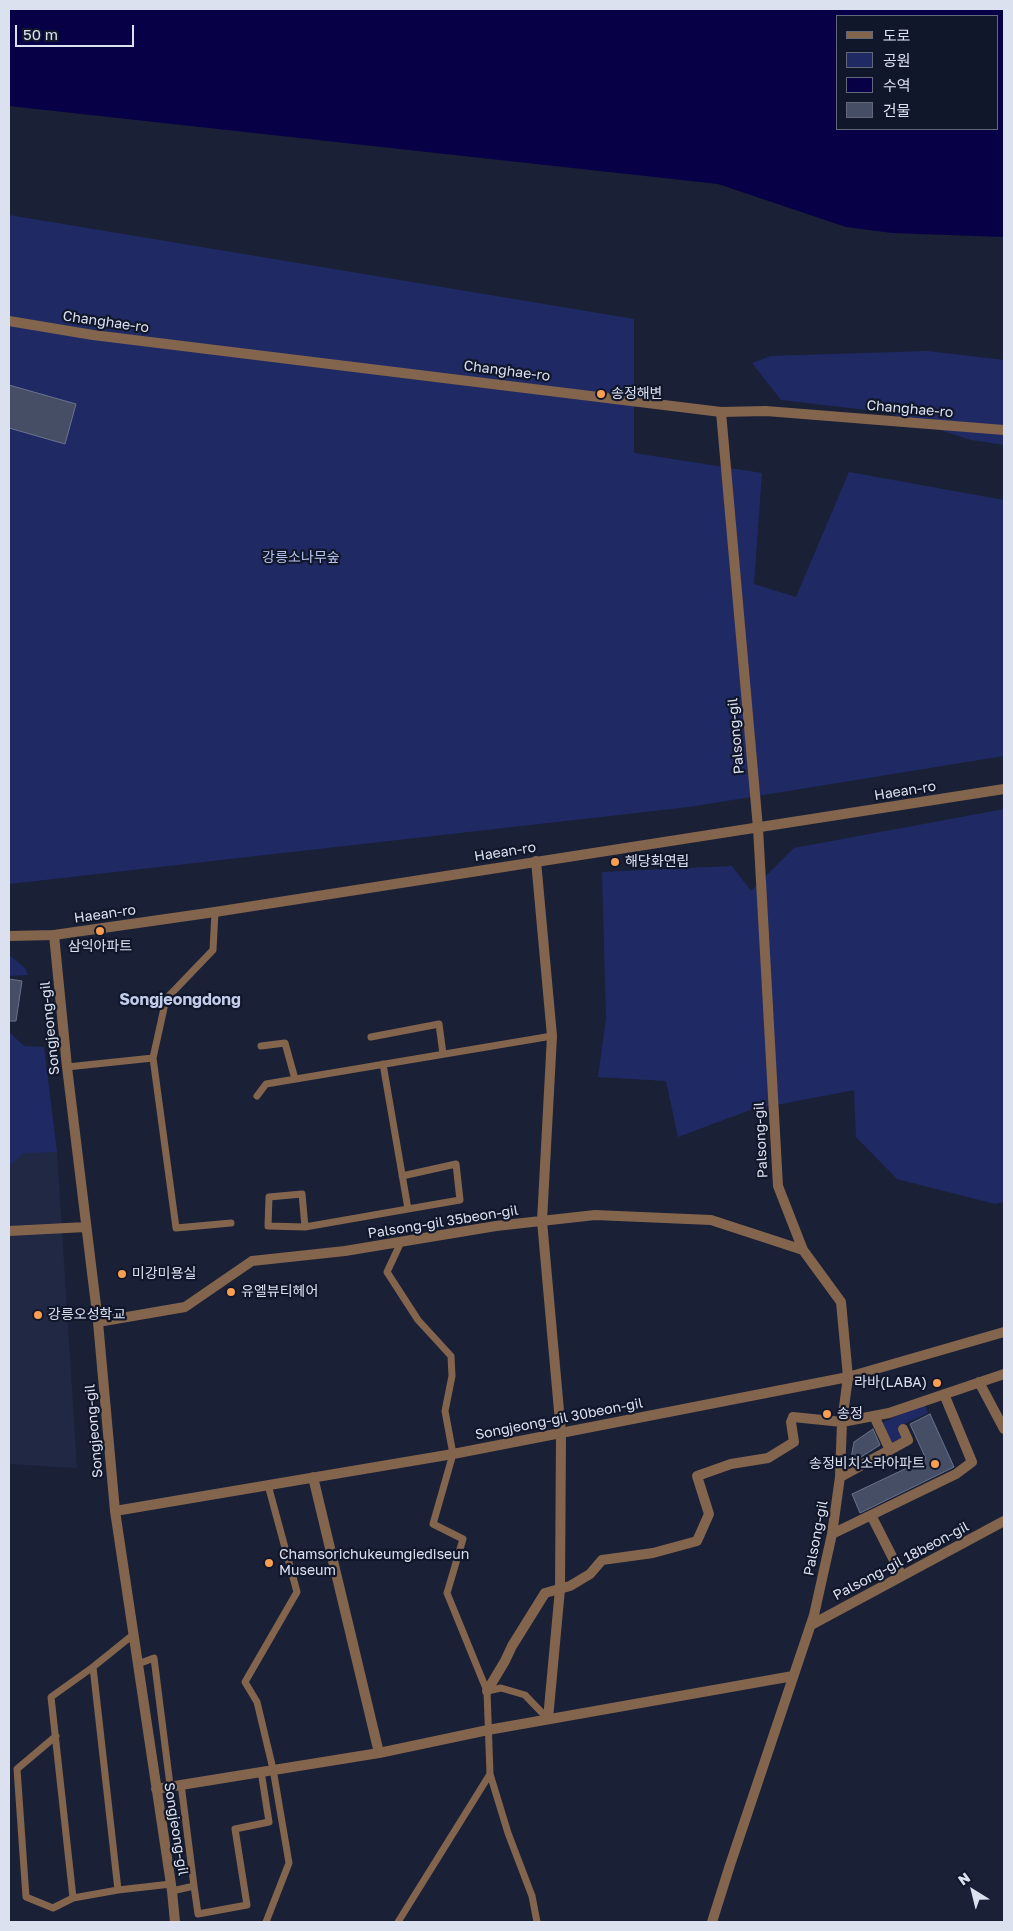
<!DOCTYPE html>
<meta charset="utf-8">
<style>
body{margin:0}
#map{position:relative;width:1013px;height:1931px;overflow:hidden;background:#1a2036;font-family:"Golos Text","Noto Sans KR",sans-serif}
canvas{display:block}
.frame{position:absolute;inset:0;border:10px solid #dce1f0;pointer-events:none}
.legend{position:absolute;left:836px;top:15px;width:162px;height:115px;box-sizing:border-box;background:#11172b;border:1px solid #62687a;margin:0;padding:6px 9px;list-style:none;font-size:15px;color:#dce1f0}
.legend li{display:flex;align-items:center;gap:10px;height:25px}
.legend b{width:25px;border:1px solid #62687a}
.north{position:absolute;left:948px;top:1866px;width:50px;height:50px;-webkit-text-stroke:4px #11172b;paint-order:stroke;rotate:324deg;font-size:14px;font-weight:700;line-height:20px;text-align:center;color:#dce1f0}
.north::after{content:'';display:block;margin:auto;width:18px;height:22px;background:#dce1f0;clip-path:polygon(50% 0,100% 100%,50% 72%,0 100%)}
.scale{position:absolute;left:15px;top:25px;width:119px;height:22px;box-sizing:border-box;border:2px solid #dce1f0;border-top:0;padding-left:6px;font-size:15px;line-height:18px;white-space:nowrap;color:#dce1f0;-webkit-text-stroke:4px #11172b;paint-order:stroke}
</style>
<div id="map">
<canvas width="1013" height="1931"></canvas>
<div class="frame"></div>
<ul class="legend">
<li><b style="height:6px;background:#83644c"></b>도로</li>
<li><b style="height:14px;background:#1f2a64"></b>공원</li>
<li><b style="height:14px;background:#070046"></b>수역</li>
<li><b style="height:14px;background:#464e66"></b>건물</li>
</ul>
<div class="north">N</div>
<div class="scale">50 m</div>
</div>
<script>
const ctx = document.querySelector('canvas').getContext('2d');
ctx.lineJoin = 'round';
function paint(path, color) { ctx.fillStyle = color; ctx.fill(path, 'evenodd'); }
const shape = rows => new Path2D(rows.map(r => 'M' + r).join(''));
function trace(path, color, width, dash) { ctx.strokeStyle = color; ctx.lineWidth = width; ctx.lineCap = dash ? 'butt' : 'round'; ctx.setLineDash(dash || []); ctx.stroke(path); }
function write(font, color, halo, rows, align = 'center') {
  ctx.font = font + ' "Golos Text","Noto Sans KR",sans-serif'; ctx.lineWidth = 4.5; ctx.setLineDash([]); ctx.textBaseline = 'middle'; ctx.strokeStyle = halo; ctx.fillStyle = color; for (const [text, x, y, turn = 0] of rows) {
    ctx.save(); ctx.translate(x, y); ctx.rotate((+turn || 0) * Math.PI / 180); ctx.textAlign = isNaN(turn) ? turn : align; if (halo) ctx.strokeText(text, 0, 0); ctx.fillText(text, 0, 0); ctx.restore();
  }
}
paint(shape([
 [27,1150,57,1152,77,1468,9,1464,9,1166]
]), '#202844');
paint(shape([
 [9,215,634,319,634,453,762,473,754,584,796,597,849,472,1004,500,1004,756,689,807,9,884],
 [928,351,1004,360,1004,445,971,440,884,412,781,400,752,363,771,356],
 [1004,809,1004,1202,995,1204,897,1179,856,1137,854,1090,750,1110,678,1137,666,1081,598,1077,606,1018,602,872,732,866,751,891,794,848],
 [9,955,25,968,28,975,9,976],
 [9,1032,24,1046,44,1047,57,1152,24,1153,9,1166],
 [924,1403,928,1413,899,1426,904,1437,891,1443,882,1423]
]), '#1f2a64');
paint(shape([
 [9,9,1004,9,1004,237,892,233,846,227,718,184,9,106],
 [837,16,997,16,997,129,837,129]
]), '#070046');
const building = shape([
 [9,385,76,404,65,444,9,428,9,385],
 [9,979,22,981,16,1021,9,1021,9,979],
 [930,1414,954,1467,860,1513,852,1494,926,1459,910,1424,930,1414],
 [873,1429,880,1445,850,1464,854,1442,873,1429]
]);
paint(building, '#464e66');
trace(building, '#6a738d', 1);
trace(shape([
 [371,1037,439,1024,443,1054],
 [261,1046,285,1043,295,1079],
 [153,1058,166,999,213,950,215,912],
 [67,1067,153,1058,176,1228,231,1223],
 [257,1096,266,1084,552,1036],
 [402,1176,456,1164,460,1200,408,1209],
 [305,1227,268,1226,269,1197,302,1194,305,1227,408,1209,383,1064],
 [134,1634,93,1667,118,1890,171,1884],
 [138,1664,154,1658,170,1785],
 [93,1667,51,1697,73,1898,118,1890],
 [487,1691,501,1688,525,1695,548,1719],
 [56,1736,17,1769,26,1897,53,1908,73,1898],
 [490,1774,508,1833,532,1896,537,1922],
 [181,1784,194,1886],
 [172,1891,194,1886,198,1914,247,1905,235,1829,269,1822,261,1771],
 [266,1922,289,1863,273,1769,257,1702,245,1682,297,1592,268,1485],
 [398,1922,490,1774,487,1691,447,1593,463,1539,433,1524,453,1454,445,1411,452,1376,451,1356,418,1320,387,1272,401,1242]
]), '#83644c', 7);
trace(shape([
 [536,861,552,1036,542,1221,561,1433,560,1589,548,1719],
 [54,935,67,1067,98,1322,115,1511,172,1891,175,1922],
 [9,1231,86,1227],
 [98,1322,185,1307,252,1261,345,1251,496,1226,595,1215,711,1220,803,1250],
 [979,1382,1004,1429],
 [874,1416,890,1450],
 [313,1477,379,1753],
 [840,1477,908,1440,903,1429],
 [115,1511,453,1454,848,1377,1004,1332],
 [871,1515,902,1576],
 [832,1534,956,1474,972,1462,944,1394],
 [811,1625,1004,1521],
 [487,1691,505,1661,512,1646,545,1593,570,1586,590,1574,602,1560,653,1553,697,1541,709,1514,697,1476,731,1464,768,1458,794,1442,791,1422,793,1417,842,1422,889,1413,1004,1374],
 [156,1789,379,1753,488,1730,793,1676],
 [712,1922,730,1865,814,1615,832,1534,840,1477,842,1422,848,1377,841,1302,803,1250,778,1186,758,828,721,412]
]), '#83644c', 10);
trace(shape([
 [9,321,93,335,721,412,766,411,1004,430],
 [9,936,54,935,215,912,1004,789]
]), '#83644c', 10);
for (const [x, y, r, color] of [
 [601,394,5,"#fb9e50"],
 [615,862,5,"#fb9e50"],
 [100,931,5,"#fb9e50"],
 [122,1274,5,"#fb9e50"],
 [231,1292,5,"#fb9e50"],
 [38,1315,5,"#fb9e50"],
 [937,1383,5,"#fb9e50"],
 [827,1414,5,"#fb9e50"],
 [935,1464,5,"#fb9e50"],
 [269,1563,5,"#fb9e50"]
]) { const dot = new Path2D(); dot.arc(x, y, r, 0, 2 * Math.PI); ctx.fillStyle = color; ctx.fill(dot); trace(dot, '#11172b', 2); }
write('14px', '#dce1f0', '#11172b', [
 ["Changhae-ro",106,322,8],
 ["Changhae-ro",507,371,7],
 ["Changhae-ro",910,409,5],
 ["Palsong-gil",736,736,-95],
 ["Haean-ro",905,791,-9],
 ["Haean-ro",505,852,-9],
 ["Haean-ro",105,914,-8],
 ["Songjeong-gil",50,1028,-96],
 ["Palsong-gil",761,1140,-93],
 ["Palsong-gil 35beon-gil",443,1222,-9],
 ["Songjeong-gil 30beon-gil",559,1419,-11],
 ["Songjeong-gil",94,1431,-95],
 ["Palsong-gil",816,1538,-79],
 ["Palsong-gil 18beon-gil",901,1561,-28],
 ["Songjeong-gil",176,1829,81]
]);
write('14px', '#dce1f0', '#11172b', [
 ["송정해변",611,394],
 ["해당화연립",625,862],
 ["삼익아파트",100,947,"center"],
 ["미강미용실",132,1274],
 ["유엘뷰티헤어",241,1292],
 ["강릉오성학교",48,1315],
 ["라바(LABA)",927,1383,"right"],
 ["송정",837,1414],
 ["송정비치소라아파트",925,1464,"right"],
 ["Chamsorichukeumgiediseun",279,1555],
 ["Museum",279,1571]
], 'left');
write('14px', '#b6c4ed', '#11172b', [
 ["강릉소나무숲",301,558]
]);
write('bold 16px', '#c3cdea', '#11172b', [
 ["Songjeongdong",180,1000]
]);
</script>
